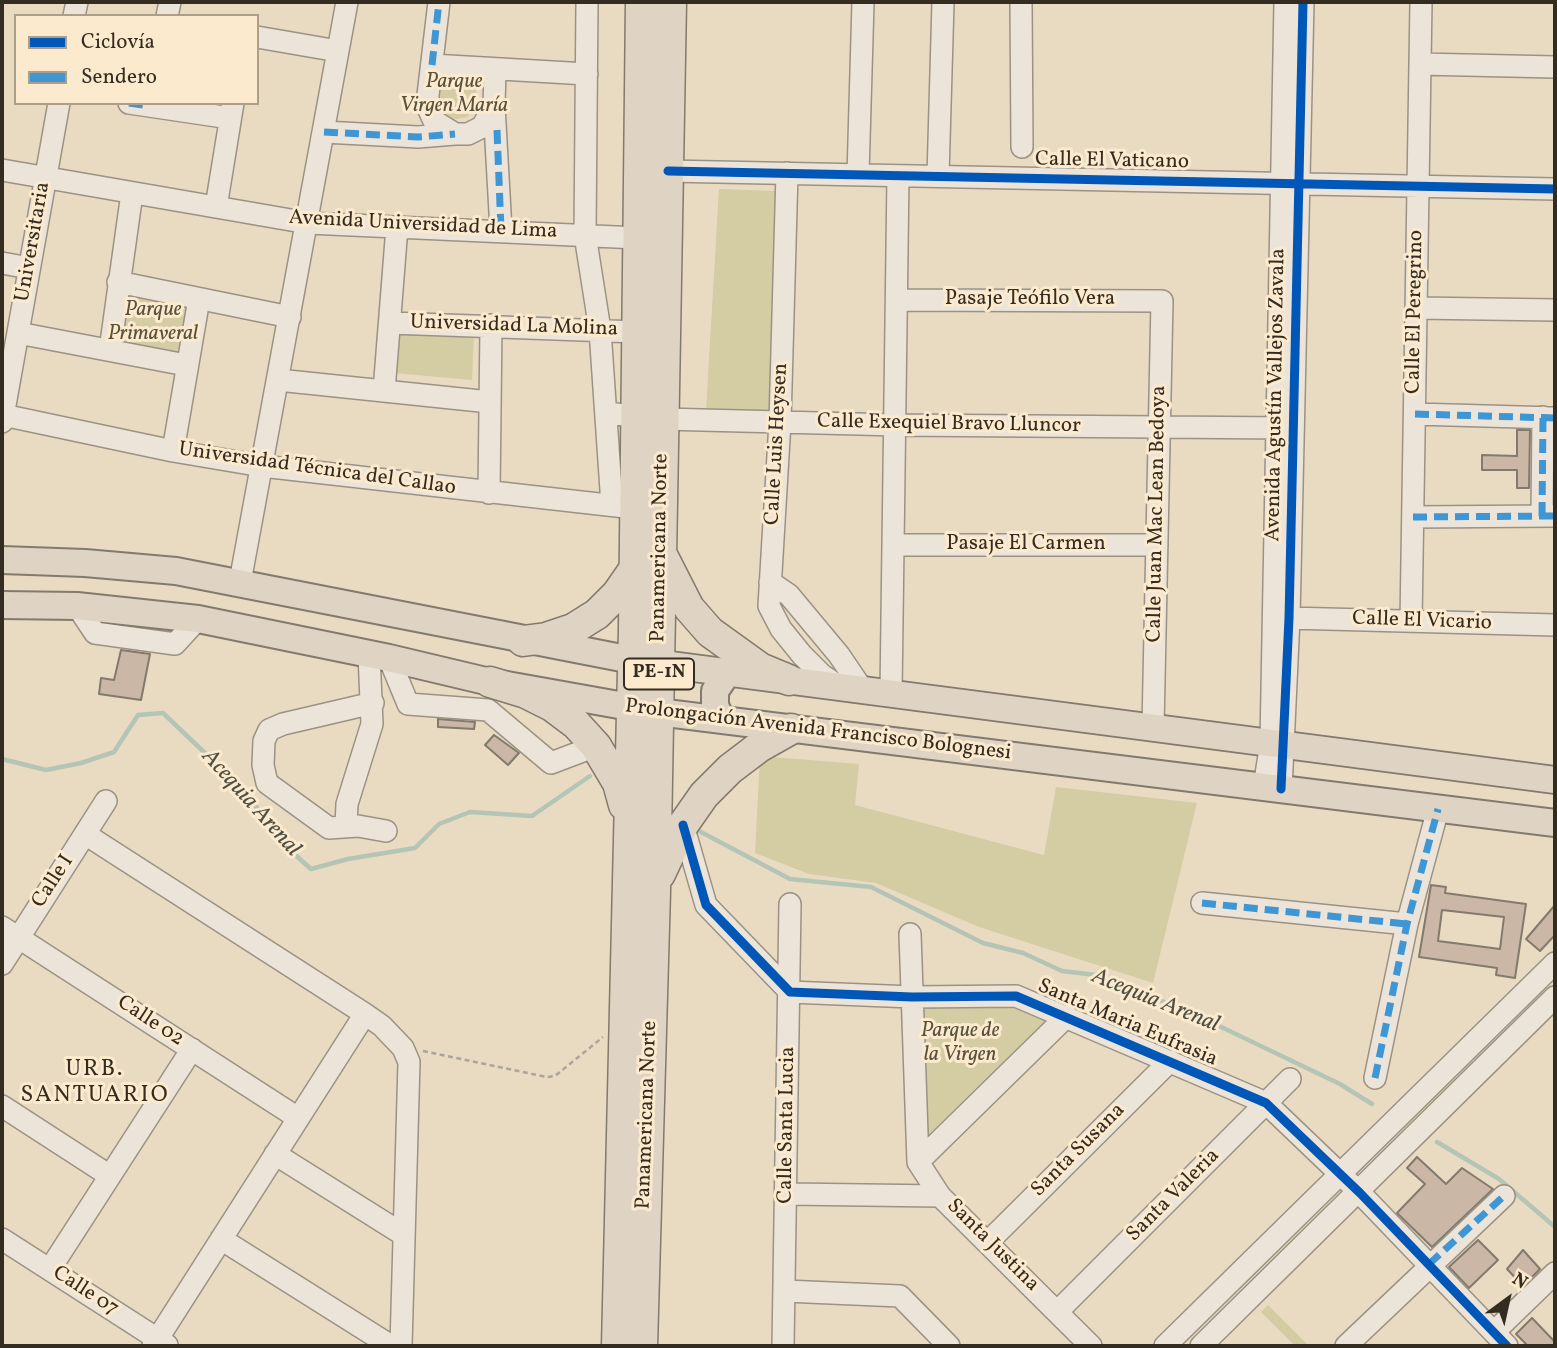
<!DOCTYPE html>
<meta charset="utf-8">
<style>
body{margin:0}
#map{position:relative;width:1557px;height:1348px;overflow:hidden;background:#e9dbc2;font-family:Vollkorn,serif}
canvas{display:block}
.frame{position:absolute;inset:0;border:4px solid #352c21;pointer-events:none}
.legend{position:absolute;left:14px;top:14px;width:245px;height:91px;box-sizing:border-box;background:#fbeacd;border:2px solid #ac9e88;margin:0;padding:9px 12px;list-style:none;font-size:21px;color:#352c21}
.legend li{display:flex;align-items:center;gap:14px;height:35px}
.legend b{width:35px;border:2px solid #ac9e88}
.north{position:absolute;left:1473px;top:1264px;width:70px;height:70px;-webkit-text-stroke:5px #fbeacd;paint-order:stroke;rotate:33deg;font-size:19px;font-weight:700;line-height:28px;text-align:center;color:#352c21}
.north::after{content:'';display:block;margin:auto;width:24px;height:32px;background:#352c21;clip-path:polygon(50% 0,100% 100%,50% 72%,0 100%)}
</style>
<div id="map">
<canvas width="1557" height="1348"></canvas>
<div class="frame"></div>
<ul class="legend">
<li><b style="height:9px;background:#0057b8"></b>Ciclovía</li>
<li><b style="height:9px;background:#3e96d5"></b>Sendero</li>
</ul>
<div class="north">N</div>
</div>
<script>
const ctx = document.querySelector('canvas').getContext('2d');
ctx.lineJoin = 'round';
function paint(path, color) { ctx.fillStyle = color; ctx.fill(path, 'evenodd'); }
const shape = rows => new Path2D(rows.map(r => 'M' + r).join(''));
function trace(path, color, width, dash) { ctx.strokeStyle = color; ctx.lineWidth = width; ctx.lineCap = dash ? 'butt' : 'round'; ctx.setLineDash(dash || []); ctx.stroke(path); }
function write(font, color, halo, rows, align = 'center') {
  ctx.font = font + ' Vollkorn,serif'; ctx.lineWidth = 6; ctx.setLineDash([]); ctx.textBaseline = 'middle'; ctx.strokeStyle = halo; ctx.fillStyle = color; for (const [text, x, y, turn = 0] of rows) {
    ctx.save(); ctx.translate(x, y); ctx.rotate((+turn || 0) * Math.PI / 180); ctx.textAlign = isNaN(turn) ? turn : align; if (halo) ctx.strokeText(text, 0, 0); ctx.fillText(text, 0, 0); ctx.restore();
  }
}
paint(shape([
 [441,75,471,77,476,83,477,106,467,117,451,120,443,117,431,88],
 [719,189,776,191,769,410,706,410],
 [129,292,188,303,178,357,119,345],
 [396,331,474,333,472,380,394,373],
 [760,756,859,764,855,805,1044,855,1056,787,1197,803,1153,983,979,927,876,883,809,874,755,853],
 [918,1000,1011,1001,1043,1014,1044,1022,925,1138],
 [1268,1305,1309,1346,1295,1346,1261,1312]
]), '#d4cca3');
trace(shape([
 [2,759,46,770,81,763,114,752,138,715,163,713,249,795,274,836,311,869,348,859,415,848,439,824,470,812,532,816,590,776],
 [699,831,790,879,871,887,983,943,1023,953,1062,971,1096,975,1192,1013,1340,1084,1372,1104],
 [1437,1142,1499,1179,1555,1227]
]), '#b4c5b6', 4.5);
const building = shape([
 [1517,430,1530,430,1529,488,1517,488,1517,470,1482,470,1482,455,1517,456,1517,430],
 [121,650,150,654,141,700,99,694,101,678,114,680,121,650],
 [438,719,475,722,474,729,438,727,438,719],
 [494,735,519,753,508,765,485,745,494,735],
 [1431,885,1446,887,1445,893,1526,904,1515,978,1496,975,1497,968,1419,957,1431,885],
 [1442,910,1504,917,1500,949,1438,941,1442,910],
 [1555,905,1555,935,1540,951,1526,939,1555,905],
 [1417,1157,1446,1184,1462,1168,1493,1189,1432,1247,1397,1213,1425,1184,1407,1168,1417,1157],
 [1478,1240,1498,1260,1469,1288,1449,1267,1478,1240],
 [1523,1250,1540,1269,1523,1286,1507,1269,1523,1250],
 [1532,1318,1555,1342,1555,1346,1528,1346,1516,1334,1532,1318]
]);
paint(building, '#cbb7a5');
trace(building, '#827a6d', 2);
const minor = shape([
 [439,2,428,95,428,108,434,121,455,134,468,134,482,127,494,106,495,70],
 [587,2,585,235,600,330,612,505],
 [1021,2,1022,147],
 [74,16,77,2],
 [167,16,170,2],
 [257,37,338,51],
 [1420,64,1555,67],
 [432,65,587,74],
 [129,103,230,118],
 [494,106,501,230],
 [324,132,418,137,455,134],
 [2,170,308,223,638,238],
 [668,171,1555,189],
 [787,173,780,422,769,606,781,629,802,655,822,675,840,687],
 [858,175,863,2],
 [938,176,943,2],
 [216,207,233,103],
 [2,263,29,268],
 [118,282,290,317],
 [898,300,1162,301,1153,727],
 [1416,308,1555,310],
 [391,323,637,332],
 [18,333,186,365],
 [110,350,132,193],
 [278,380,490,402],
 [384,391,397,227],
 [606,413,663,419,897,425,1289,428],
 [1415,414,1555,418],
 [3,415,173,451,262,466,634,508],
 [2,422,59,103],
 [173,451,199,299],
 [489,493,491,325],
 [1542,516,1543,417],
 [1413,517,1555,516],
 [894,545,1157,545],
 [240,582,347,2],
 [770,582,789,595,839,655,862,689],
 [77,606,95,633,175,644,198,619],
 [1289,618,1555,625],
 [1411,621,1421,2],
 [389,658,408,704,488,710,551,763,596,746],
 [891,693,898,176],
 [373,703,283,724,269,730,264,741,263,765,267,783,329,828,358,826,386,831],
 [1264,787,1271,743,1285,2],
 [1281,789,1289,618,1303,2],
 [683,825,706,905,790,992,912,997,1016,996,1266,1103,1360,1193,1507,1346],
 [346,826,347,804,372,724,369,654],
 [85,834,365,1014,382,1026,403,1048,409,1062,401,1346],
 [1202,903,1407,924],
 [2,927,298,1118],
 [910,934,918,1162,940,1196],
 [2,964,106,801],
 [1375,1078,1407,924,1438,809],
 [2,1106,110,1176],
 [275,1154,404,1235],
 [918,1162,1067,1016],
 [788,1194,940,1196,1091,1346],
 [2,1239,167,1345],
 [221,1239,391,1346],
 [989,1241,1170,1061],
 [50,1269,192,1049],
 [785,1291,900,1296,949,1346],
 [1057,1312,1290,1079],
 [1494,1332,1555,1273],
 [153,1346,365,1014],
 [783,1346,790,904],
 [1165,1346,1555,963],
 [1201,1346,1555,997],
 [1346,1346,1504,1196]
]);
const major = shape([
 [2,560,85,563,176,571,632,660,1555,780],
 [2,605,77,606,198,619,389,658,490,682,658,712,1555,823],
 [722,720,715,706,715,691,728,672]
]);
const highway = shape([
 [663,557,689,608,710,632,760,668,789,680],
 [523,641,546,638,573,629,597,614,617,594,633,571],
 [490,682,526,693,552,706,576,724,596,746,618,783,624,805],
 [660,874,683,825,704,795,730,769,759,747,791,729],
 [617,1346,634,628,641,2],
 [642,1346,655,891,671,2]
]);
trace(minor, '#9b9283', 24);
trace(major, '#827a6d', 30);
trace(highway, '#827a6d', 33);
trace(shape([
 [423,1051,547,1077,555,1076,603,1037]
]), '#aba59b', 2.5, [5, 3.5]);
trace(minor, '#ece4d8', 21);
trace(major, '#dfd4c3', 26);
trace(highway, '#dfd4c3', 30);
trace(shape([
 [432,65,439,2],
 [129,103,149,106],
 [497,130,501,230],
 [324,132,418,137,455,134],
 [1415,414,1555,418],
 [1542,516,1543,417],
 [1413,517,1555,516],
 [1202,903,1407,924],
 [1375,1078,1407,924,1438,809],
 [1429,1264,1504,1196]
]), '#3e96d5', 7, [14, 7]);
trace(shape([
 [668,171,1555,189],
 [1281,789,1289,618,1303,2],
 [683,825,706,905,790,992,912,997,1016,996,1266,1103,1360,1193,1507,1346]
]), '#0057b8', 9);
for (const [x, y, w] of [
 [659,674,70]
]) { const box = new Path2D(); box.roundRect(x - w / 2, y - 15.5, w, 31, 5); ctx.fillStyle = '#fbeacd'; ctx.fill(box); trace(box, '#352c21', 2); }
write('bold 19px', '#352c21', null, [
 ["PE-1N",659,674]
]);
write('italic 21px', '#58513b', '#fbeacd', [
 ["Parque",454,83],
 ["Virgen María",454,107],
 ["Parque",153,311],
 ["Primaveral",153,335],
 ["Parque de",960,1032],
 ["la Virgen",960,1056]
]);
write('21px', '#352c21', '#fbeacd', [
 ["Calle El Vaticano",1112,162,1],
 ["Avenida Universidad de Lima",423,226,3],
 ["Universitaria",34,242,-80],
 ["Pasaje Teófilo Vera",1030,300],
 ["Calle El Peregrino",1416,312,-89],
 ["Universidad La Molina",514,327,2],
 ["Avenida Agustín Vallejos Zavala",1277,395,-89],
 ["Calle Exequiel Bravo Lluncor",949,425,1],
 ["Calle Luis Heysen",778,444,-87],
 ["Universidad Técnica del Callao",317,470,8],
 ["Calle Juan Mac Lean Bedoya",1158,514,-89],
 ["Pasaje El Carmen",1026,545],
 ["Panamericana Norte",661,548,-89],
 ["Calle El Vicario",1422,622,2],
 ["Prolongación Avenida Francisco Bolognesi",818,731,7],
 ["Calle I",54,882,-57],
 ["Calle 02",150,1022,33],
 ["Santa Maria Eufrasia",1127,1024,23],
 ["Panamericana Norte",648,1115,-88],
 ["Calle Santa Lucia",788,1125,-89],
 ["Santa Susana",1079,1151,-45],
 ["Santa Valeria",1174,1196,-45],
 ["Santa Justina",992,1246,45],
 ["Calle 07",85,1292,33]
]);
write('italic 23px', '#4f5045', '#fbeacd', [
 ["Acequia Arenal",250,804,48],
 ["Acequia Arenal",1155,1002,22]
]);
ctx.letterSpacing = '2px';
write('23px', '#352c21', '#fbeacd', [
 ["URB.",95,1071],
 ["SANTUARIO",95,1097]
]);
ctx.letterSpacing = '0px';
</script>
